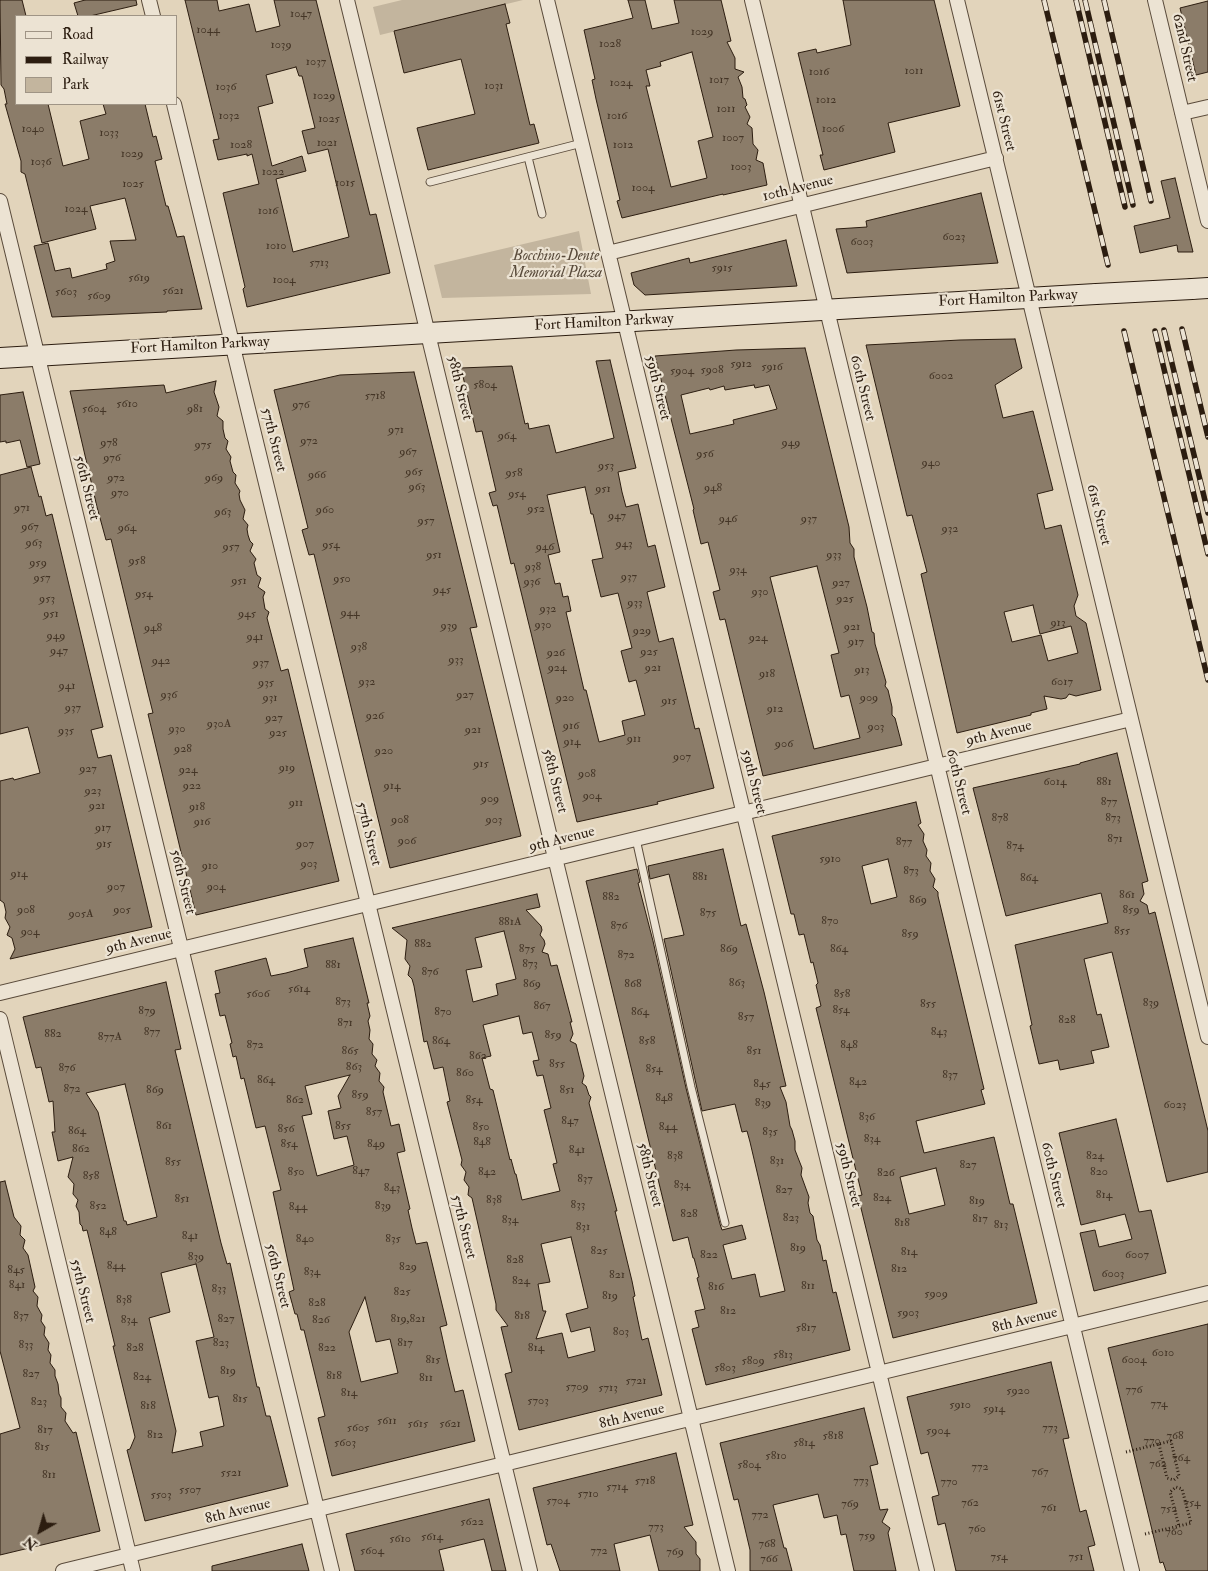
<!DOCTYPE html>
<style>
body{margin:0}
#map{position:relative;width:1208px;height:1571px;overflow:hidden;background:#e2d4bb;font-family:"IM FELL Double Pica",serif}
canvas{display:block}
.legend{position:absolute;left:15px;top:15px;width:162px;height:90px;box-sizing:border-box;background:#ece3d3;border:1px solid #9f9485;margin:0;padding:6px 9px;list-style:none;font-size:15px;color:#2c1d10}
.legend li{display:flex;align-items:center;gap:10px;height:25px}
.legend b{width:25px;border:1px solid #9f9485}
.north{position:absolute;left:15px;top:1506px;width:50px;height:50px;-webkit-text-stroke:4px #ece3d3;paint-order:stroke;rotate:218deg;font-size:14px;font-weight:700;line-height:20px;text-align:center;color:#2c1d10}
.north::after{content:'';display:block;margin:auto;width:18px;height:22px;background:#2c1d10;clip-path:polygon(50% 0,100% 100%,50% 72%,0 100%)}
</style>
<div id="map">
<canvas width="1208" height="1571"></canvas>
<ul class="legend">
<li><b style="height:6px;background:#ece3d3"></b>Road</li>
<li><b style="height:6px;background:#2c1d10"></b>Railway</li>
<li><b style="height:14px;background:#c3b59e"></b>Park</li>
</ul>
<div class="north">N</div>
</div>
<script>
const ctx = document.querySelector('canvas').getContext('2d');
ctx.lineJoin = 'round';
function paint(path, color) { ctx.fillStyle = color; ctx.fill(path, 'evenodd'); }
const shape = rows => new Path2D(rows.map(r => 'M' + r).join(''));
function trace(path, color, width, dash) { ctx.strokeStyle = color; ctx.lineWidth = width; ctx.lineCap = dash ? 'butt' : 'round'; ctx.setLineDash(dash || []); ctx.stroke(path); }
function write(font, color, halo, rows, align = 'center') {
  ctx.font = font + ' "IM FELL Double Pica",serif'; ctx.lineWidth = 4.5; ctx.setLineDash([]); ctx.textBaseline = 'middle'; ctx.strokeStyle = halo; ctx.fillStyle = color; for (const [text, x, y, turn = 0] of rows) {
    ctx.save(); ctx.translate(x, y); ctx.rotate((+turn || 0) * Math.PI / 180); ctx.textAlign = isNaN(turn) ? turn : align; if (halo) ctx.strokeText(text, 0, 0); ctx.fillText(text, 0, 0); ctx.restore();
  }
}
paint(shape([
 [402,0,523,0,380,35,373,7],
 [579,231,591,294,442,298,434,265]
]), '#c3b59e');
const building = shape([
 [0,0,22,0,26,16,16,16,16,104,48,104,63,166,89,159,80,121,106,114,103,104,145,104,153,137,156,136,162,159,155,161,166,206,168,206,177,237,184,236,202,309,167,311,167,312,52,317,34,246,48,243,55,271,70,268,72,278,107,269,106,264,115,261,110,241,136,240,125,198,90,206,96,229,42,243,25,174,21,172,21,161,5,104,7,104,4,89,1,85,0,0],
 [85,0,136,0,137,5,90,16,78,16,74,3,85,0],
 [185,0,217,0,219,11,249,4,256,32,280,26,274,0,316,0,370,215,376,214,390,273,247,307,243,289,245,287,223,193,259,184,252,154,247,156,247,154,218,160,213,140,219,139,185,0],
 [296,67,299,76,302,76,315,128,302,131,308,154,328,149,349,237,293,252,276,179,306,171,302,156,272,166,258,107,273,103,266,75,296,67],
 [628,0,645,0,652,29,679,23,674,0,721,0,731,41,727,42,735,58,735,69,744,72,738,77,742,87,743,98,745,99,747,105,745,107,750,117,747,124,752,128,753,144,758,150,756,160,763,163,767,185,723,195,723,194,622,218,617,201,620,200,596,99,592,80,595,79,584,30,633,18,628,0],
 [692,52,713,137,698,141,707,178,671,187,646,86,650,86,646,70,661,66,660,62,692,52],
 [843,0,934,0,960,106,888,123,895,152,824,170,820,155,823,155,798,53,816,49,817,53,851,45,843,0],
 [1208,1,1208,72,1196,75,1180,8,1208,1],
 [505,4,510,23,506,24,530,125,534,124,539,143,428,170,417,128,475,114,461,59,404,73,394,31,505,4],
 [1175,178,1193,252,1178,252,1177,245,1140,253,1134,226,1170,218,1161,181,1175,178],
 [981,193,998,263,847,273,836,229,867,227,866,221,981,193],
 [786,240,797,286,645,295,634,285,631,273,689,258,690,263,786,240],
 [1015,339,1022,368,995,385,1003,418,1033,411,1053,490,1037,494,1045,529,1061,525,1078,595,1074,606,1076,616,1086,623,1101,690,1076,696,1069,694,1066,698,1061,699,1044,696,1047,709,1031,713,1031,715,957,733,921,574,927,572,912,515,907,516,866,345,960,340,1015,339],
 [1033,605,1040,634,1071,626,1078,653,1048,661,1041,635,1012,642,1004,612,1033,605],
 [805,348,849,527,850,543,854,549,854,557,867,607,872,632,874,633,875,644,886,682,885,686,888,690,892,707,892,715,895,718,902,745,763,776,725,619,720,620,713,592,720,590,708,542,701,544,693,510,694,509,655,356,736,350,805,348],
 [754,385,755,388,769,385,777,409,733,420,734,424,690,434,681,395,709,388,710,390,724,386,725,390,754,385],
 [817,566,839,653,831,655,841,697,849,695,860,738,814,749,770,577,817,566],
 [610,360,636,468,618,472,622,492,626,507,638,504,648,547,655,545,665,587,647,592,659,642,673,638,695,729,699,728,714,788,657,802,658,804,577,822,514,563,511,564,497,505,493,506,489,493,496,491,482,431,476,432,461,368,512,366,525,424,528,423,529,429,549,425,556,453,614,438,596,361,610,360],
 [585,487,591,514,593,514,603,558,592,560,601,597,618,593,632,648,621,651,629,682,636,680,645,715,622,721,625,735,599,742,586,690,584,690,566,612,571,611,568,596,563,597,560,583,555,584,548,555,560,552,547,495,585,487],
 [414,372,477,627,470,628,521,836,390,868,314,554,309,555,302,530,308,528,274,390,340,375,414,372],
 [216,381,214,392,219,407,217,416,223,421,223,429,225,438,228,441,226,449,231,457,230,461,233,472,236,475,235,483,240,491,239,494,240,500,245,510,243,519,248,525,247,529,248,535,250,541,253,544,250,551,256,559,254,563,257,575,261,578,258,587,265,592,263,597,265,609,269,612,267,618,281,671,288,669,339,881,196,915,148,714,153,713,148,693,111,539,106,540,97,507,70,391,164,385,166,393,216,381],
 [23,392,40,464,27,467,20,440,6,443,6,441,0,442,0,395,23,392],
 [31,467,39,497,41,496,46,516,52,514,103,727,91,730,98,758,111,755,152,927,10,959,15,949,12,938,7,935,10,927,5,918,6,912,4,903,0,900,0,781,13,778,14,780,40,773,28,727,0,734,0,475,31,467],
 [1117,753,1148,881,1142,883,1144,894,1140,901,1147,905,1149,914,1155,912,1208,1131,1208,1172,1167,1182,1112,952,1084,959,1097,1015,1101,1014,1109,1047,1091,1051,1094,1063,1060,1070,1058,1060,1039,1064,1030,1026,1032,1025,1015,945,1108,923,1101,893,1006,916,973,788,1080,764,1080,763,1117,753],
 [916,802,921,823,918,825,924,834,923,841,927,850,926,856,931,863,930,871,935,879,933,887,938,892,938,896,984,1089,981,1090,985,1104,916,1121,924,1153,994,1137,1010,1204,1013,1204,1037,1303,893,1338,858,1196,862,1195,816,1008,821,1006,816,985,818,983,813,962,811,963,804,934,799,935,794,914,791,914,772,836,916,802],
 [888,859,897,897,871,904,862,866,888,859],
 [936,1168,945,1205,909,1214,900,1177,936,1168],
 [723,849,741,926,746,924,764,992,786,1086,780,1087,786,1102,790,1126,792,1130,795,1141,795,1150,802,1168,801,1175,809,1197,808,1203,810,1213,813,1216,817,1240,820,1245,823,1261,826,1260,833,1293,836,1292,850,1350,706,1385,692,1329,699,1327,695,1311,705,1309,697,1278,699,1277,694,1258,693,1258,688,1237,673,1241,586,881,637,869,640,882,638,883,653,941,686,1088,720,1224,722,1230,742,1225,746,1239,723,1245,732,1279,755,1274,760,1297,785,1291,750,1142,747,1131,742,1132,735,1104,702,1111,664,939,684,935,669,874,650,879,648,866,723,849],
 [537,894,540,907,526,910,541,926,542,930,540,935,544,940,545,944,542,952,548,954,551,966,557,965,572,1022,570,1022,573,1034,570,1041,576,1044,584,1076,582,1083,586,1086,589,1095,591,1097,589,1103,617,1211,615,1211,632,1281,635,1296,633,1297,642,1340,648,1338,662,1395,519,1430,505,1374,512,1372,501,1327,508,1326,496,1310,496,1304,472,1198,468,1195,469,1187,464,1180,466,1172,461,1165,462,1160,447,1102,450,1101,443,1067,434,1069,427,1041,424,1042,414,986,412,979,408,975,410,966,405,959,407,940,392,928,537,894],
 [504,931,516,979,496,984,498,995,473,1002,466,970,482,967,475,938,504,931],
 [519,1016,523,1034,532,1032,539,1060,533,1061,537,1076,543,1075,551,1108,544,1110,557,1163,553,1164,560,1191,522,1200,516,1174,515,1174,511,1159,510,1160,493,1090,490,1089,482,1058,491,1056,483,1025,519,1016],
 [571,1237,588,1308,566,1314,571,1332,590,1327,595,1351,568,1358,562,1333,536,1339,546,1311,543,1311,538,1284,550,1282,541,1244,571,1237],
 [353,938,369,1003,367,1003,370,1016,368,1021,370,1030,369,1039,373,1044,372,1054,377,1060,375,1066,380,1073,379,1081,384,1087,383,1092,391,1126,399,1124,405,1151,397,1153,410,1209,408,1210,412,1228,416,1244,427,1242,447,1325,440,1327,448,1363,455,1392,463,1390,475,1441,332,1476,318,1418,325,1416,304,1330,301,1330,297,1314,295,1314,289,1292,294,1290,273,1192,281,1190,265,1126,256,1128,244,1078,241,1079,236,1056,233,1057,230,1044,232,1043,225,1015,220,1016,215,994,220,993,215,971,266,958,271,976,286,973,308,967,304,949,353,938],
 [350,1075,338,1096,341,1108,328,1111,334,1139,347,1136,354,1165,317,1176,302,1116,312,1114,305,1086,350,1075],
 [365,1297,376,1342,390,1339,398,1373,361,1382,349,1332,365,1297],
 [166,982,181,1049,175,1050,221,1243,227,1264,230,1263,257,1387,259,1387,266,1416,270,1416,288,1486,145,1521,127,1450,130,1449,135,1437,113,1346,115,1346,87,1230,83,1231,82,1226,80,1224,79,1212,76,1206,78,1200,73,1194,74,1184,68,1177,73,1157,58,1161,52,1132,55,1132,53,1101,49,1102,41,1067,36,1068,23,1017,166,982],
 [125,1084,157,1217,127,1225,126,1221,124,1221,98,1112,86,1093,125,1084],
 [196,1264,214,1337,196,1341,209,1398,218,1396,224,1426,200,1432,203,1446,172,1453,176,1431,149,1318,170,1312,161,1273,196,1264],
 [1116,1119,1139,1212,1151,1210,1166,1273,1094,1291,1080,1233,1095,1230,1099,1247,1132,1239,1125,1214,1081,1225,1059,1133,1116,1119],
 [5,1181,14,1217,21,1226,20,1235,25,1240,23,1248,28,1255,35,1287,33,1291,38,1297,37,1306,42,1315,41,1321,45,1327,44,1335,49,1343,48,1350,51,1355,50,1363,55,1370,55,1376,58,1384,59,1394,61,1398,61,1407,66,1413,65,1421,73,1433,76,1432,100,1531,0,1555,0,1434,20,1428,0,1351,0,1182,5,1181],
 [1208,1324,1208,1571,1166,1571,1163,1562,1160,1563,1108,1348,1208,1324],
 [1051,1362,1069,1438,1063,1439,1072,1478,1080,1512,1086,1510,1095,1545,1088,1547,1094,1571,956,1571,945,1523,938,1525,932,1497,939,1495,928,1452,921,1454,907,1397,1051,1362],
 [864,1408,878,1464,870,1466,880,1510,888,1509,882,1522,890,1528,888,1533,896,1571,854,1571,846,1534,841,1535,837,1515,824,1518,818,1494,773,1505,784,1548,786,1548,792,1571,750,1571,750,1550,738,1499,734,1500,720,1443,864,1408],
 [676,1453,693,1525,684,1527,696,1542,696,1554,700,1559,700,1571,659,1571,650,1535,614,1544,620,1571,560,1571,551,1544,547,1545,533,1488,676,1453],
 [489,1499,506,1571,492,1571,484,1539,439,1550,444,1571,355,1571,346,1534,489,1499],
 [302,1544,309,1571,212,1571,212,1566,302,1544]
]);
paint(building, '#8b7c69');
trace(building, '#2c1d10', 1);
const lane = shape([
 [528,157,542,214],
 [430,182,582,143],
 [636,839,691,1087,725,1223]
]);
const street = shape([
 [149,0,153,16],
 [347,0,728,1571],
 [547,0,927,1571],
 [752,0,1132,1571],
 [957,0,1208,1037],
 [1155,0,1208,221],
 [174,104,530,1571],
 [1182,113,1208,107],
 [0,201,332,1571],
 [608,253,996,158],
 [0,993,1131,719],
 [0,1019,133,1571],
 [63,1571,1208,1293]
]);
const secondary = shape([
 [1192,289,1208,288],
 [0,358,1096,294]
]);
trace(lane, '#5a4b3b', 9);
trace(street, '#5a4b3b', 16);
trace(secondary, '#2c1d10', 22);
trace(shape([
 [1126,1452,1171,1441,1179,1476,1174,1480,1167,1478,1159,1444],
 [1145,1534,1179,1526,1191,1523,1182,1489,1176,1487,1170,1492,1179,1526]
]), '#2c1d10', 3, [1, 2.5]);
trace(lane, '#ece3d3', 7);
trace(street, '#ece3d3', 14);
trace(secondary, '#ece3d3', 20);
const rail = shape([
 [1044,0,1108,265],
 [1076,0,1125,207],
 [1085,0,1133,205],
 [1104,0,1151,201],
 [1182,329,1208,437],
 [1164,330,1208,513],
 [1124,331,1208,680],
 [1155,331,1208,554]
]);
trace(rail, '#2c1d10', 5.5);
trace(rail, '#ece3d3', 4, [11]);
const secondaryBridge = shape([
 [1096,294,1192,289]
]);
trace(secondaryBridge, '#2c1d10', 22, []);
trace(secondaryBridge, '#ece3d3', 20);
write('12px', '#443526', null, [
 ["1047",301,14],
 ["1044",208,30],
 ["1029",702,32],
 ["1028",610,44],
 ["1039",281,45],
 ["1037",316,62],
 ["1011",914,71],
 ["1016",819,72],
 ["1017",719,80],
 ["1024",621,83],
 ["1031",494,86],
 ["1036",226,87],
 ["1029",324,96],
 ["1012",826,100],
 ["1011",726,109],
 ["1032",229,116],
 ["1016",617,116],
 ["1025",329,119],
 ["1040",33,129],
 ["1006",833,129],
 ["1033",109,133],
 ["1007",733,138],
 ["1021",327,143],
 ["1028",241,145],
 ["1012",623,145],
 ["1029",132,154],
 ["1036",41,162],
 ["1003",741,167],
 ["1022",273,172],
 ["1015",345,183],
 ["1025",133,184],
 ["1004",643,188],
 ["1024",76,209],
 ["1016",268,211],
 ["6023",954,237],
 ["6003",862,242],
 ["1010",276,246],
 ["5713",319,263],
 ["5915",722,268],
 ["5619",139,278],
 ["1004",284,280],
 ["5621",173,291],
 ["5603",66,292],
 ["5609",99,296],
 ["5912",741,364],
 ["5916",772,367],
 ["5908",712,370],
 ["5904",682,371],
 ["6002",941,376],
 ["5804",485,385],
 ["5718",375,396],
 ["5610",127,404],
 ["976",301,405],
 ["5604",94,409],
 ["981",195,409],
 ["971",396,430],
 ["964",507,436],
 ["972",309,441],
 ["978",109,443],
 ["949",791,443],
 ["975",203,445],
 ["967",408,452],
 ["956",705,454],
 ["976",112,458],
 ["940",931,463],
 ["953",606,466],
 ["965",414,472],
 ["958",514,473],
 ["966",317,475],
 ["972",116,478],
 ["969",214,478],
 ["963",417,487],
 ["948",713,488],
 ["951",603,489],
 ["970",120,493],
 ["954",517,494],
 ["971",22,508],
 ["952",536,509],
 ["960",325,510],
 ["963",223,512],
 ["947",617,516],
 ["946",728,519],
 ["937",809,519],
 ["957",426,521],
 ["967",30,527],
 ["964",127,528],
 ["932",950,529],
 ["963",34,543],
 ["943",624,544],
 ["954",331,545],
 ["957",231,547],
 ["946",545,547],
 ["951",434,555],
 ["933",834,555],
 ["958",137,561],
 ["959",38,563],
 ["938",533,567],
 ["934",738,570],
 ["937",629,577],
 ["957",42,578],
 ["950",342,579],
 ["951",239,581],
 ["936",532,582],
 ["927",841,583],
 ["945",442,590],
 ["930",760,592],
 ["954",144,594],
 ["953",47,599],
 ["925",845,599],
 ["933",635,603],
 ["932",548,609],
 ["944",350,613],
 ["951",51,614],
 ["945",247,614],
 ["913",1058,623],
 ["930",543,625],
 ["939",449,626],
 ["921",852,627],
 ["948",153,628],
 ["929",642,631],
 ["949",56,636],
 ["941",255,637],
 ["924",758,638],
 ["917",856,642],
 ["938",359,647],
 ["947",59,651],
 ["925",649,652],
 ["926",556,653],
 ["933",456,660],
 ["942",161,661],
 ["937",261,663],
 ["924",557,668],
 ["921",653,668],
 ["913",862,670],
 ["918",767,674],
 ["932",367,682],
 ["6017",1062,682],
 ["935",266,683],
 ["941",67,686],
 ["936",169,695],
 ["927",465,695],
 ["931",270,698],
 ["920",565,698],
 ["909",869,698],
 ["915",669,701],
 ["937",73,708],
 ["912",775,709],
 ["926",375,716],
 ["927",274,718],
 ["930A",219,724],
 ["916",571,726],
 ["903",876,727],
 ["930",177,729],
 ["921",473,730],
 ["935",66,731],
 ["925",278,733],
 ["911",634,739],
 ["914",572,742],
 ["906",784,744],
 ["928",183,749],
 ["920",384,751],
 ["907",682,757],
 ["915",481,764],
 ["919",287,768],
 ["927",88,769],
 ["924",188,770],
 ["908",587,774],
 ["6014",1055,782],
 ["881",1104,782],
 ["922",192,786],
 ["914",392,786],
 ["923",93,791],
 ["904",592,796],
 ["909",490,799],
 ["877",1109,802],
 ["911",296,803],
 ["921",97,806],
 ["918",197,807],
 ["878",1000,818],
 ["873",1113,818],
 ["908",400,820],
 ["903",494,820],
 ["916",202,822],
 ["917",103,828],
 ["871",1115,839],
 ["906",407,841],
 ["877",904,842],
 ["915",104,844],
 ["907",305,844],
 ["874",1015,846],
 ["5910",830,859],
 ["903",309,864],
 ["910",210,866],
 ["873",911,871],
 ["914",19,874],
 ["881",700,877],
 ["864",1029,878],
 ["907",116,887],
 ["904",216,887],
 ["861",1127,895],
 ["882",611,897],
 ["869",918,900],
 ["908",26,910],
 ["905",122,910],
 ["859",1131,910],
 ["875",708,913],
 ["905A",81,914],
 ["870",830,921],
 ["881A",510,922],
 ["876",619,926],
 ["855",1122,931],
 ["904",30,932],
 ["859",910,934],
 ["882",423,944],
 ["875",527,949],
 ["869",729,949],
 ["864",839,949],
 ["872",626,955],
 ["873",530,964],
 ["881",333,965],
 ["876",430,972],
 ["863",737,983],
 ["869",532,984],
 ["868",633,984],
 ["5614",299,989],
 ["5606",258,994],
 ["858",842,994],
 ["873",343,1002],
 ["839",1151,1003],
 ["855",928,1004],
 ["867",542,1006],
 ["854",841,1010],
 ["879",147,1011],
 ["870",443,1012],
 ["864",640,1012],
 ["857",746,1017],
 ["828",1067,1020],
 ["871",345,1023],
 ["877",152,1032],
 ["843",939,1032],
 ["882",53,1034],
 ["859",553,1035],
 ["877A",110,1037],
 ["864",441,1041],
 ["858",647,1041],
 ["872",255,1045],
 ["848",849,1045],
 ["865",350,1051],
 ["851",754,1051],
 ["862",478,1056],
 ["855",557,1064],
 ["863",354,1067],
 ["876",67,1068],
 ["854",654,1069],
 ["860",465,1073],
 ["837",950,1075],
 ["864",266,1080],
 ["842",858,1082],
 ["845",762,1084],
 ["872",72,1089],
 ["869",155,1090],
 ["851",567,1090],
 ["859",360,1095],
 ["848",664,1098],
 ["862",295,1100],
 ["854",474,1100],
 ["839",763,1103],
 ["6023",1175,1105],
 ["857",374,1112],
 ["836",867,1117],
 ["847",570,1121],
 ["861",164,1126],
 ["855",343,1126],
 ["850",481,1127],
 ["844",668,1127],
 ["856",286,1129],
 ["864",77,1131],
 ["835",770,1132],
 ["834",872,1139],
 ["848",482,1142],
 ["854",289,1144],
 ["849",376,1144],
 ["862",81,1149],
 ["841",577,1150],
 ["838",675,1156],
 ["824",1095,1156],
 ["831",777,1161],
 ["855",173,1162],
 ["827",968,1165],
 ["847",361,1171],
 ["850",296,1172],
 ["842",487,1172],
 ["820",1099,1172],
 ["826",886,1173],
 ["858",91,1176],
 ["837",585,1179],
 ["834",682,1185],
 ["843",392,1188],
 ["827",784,1190],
 ["814",1104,1195],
 ["824",882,1198],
 ["851",182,1199],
 ["838",494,1200],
 ["819",977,1201],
 ["833",578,1205],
 ["852",98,1206],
 ["839",383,1206],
 ["844",298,1207],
 ["828",689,1214],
 ["823",791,1218],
 ["817",980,1219],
 ["834",510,1220],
 ["818",902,1223],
 ["813",1001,1225],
 ["831",583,1227],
 ["848",108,1232],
 ["841",190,1236],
 ["840",305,1239],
 ["835",393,1239],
 ["819",798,1248],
 ["825",599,1251],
 ["814",909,1252],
 ["822",709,1255],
 ["6007",1137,1255],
 ["839",196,1257],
 ["828",515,1260],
 ["844",116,1266],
 ["829",408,1267],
 ["812",899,1269],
 ["845",16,1270],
 ["834",312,1272],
 ["6003",1113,1274],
 ["821",617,1275],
 ["824",521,1281],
 ["841",17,1285],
 ["811",808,1286],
 ["816",716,1287],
 ["833",219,1289],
 ["825",402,1292],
 ["5909",936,1294],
 ["819",610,1296],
 ["838",124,1300],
 ["828",317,1303],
 ["812",728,1311],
 ["5903",908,1313],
 ["837",21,1316],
 ["818",522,1316],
 ["827",226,1319],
 ["819,821",408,1319],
 ["834",129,1320],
 ["826",321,1320],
 ["5817",806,1328],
 ["803",621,1332],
 ["823",221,1343],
 ["817",405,1343],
 ["833",26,1345],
 ["828",135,1348],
 ["822",327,1348],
 ["814",536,1348],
 ["6010",1163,1353],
 ["5813",783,1355],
 ["815",433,1360],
 ["6004",1134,1360],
 ["5809",753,1361],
 ["5803",725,1368],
 ["819",228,1371],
 ["827",31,1374],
 ["818",334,1376],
 ["824",142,1377],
 ["811",426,1378],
 ["5721",636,1381],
 ["5709",577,1387],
 ["5713",608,1388],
 ["776",1134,1390],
 ["5920",1018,1391],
 ["814",349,1393],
 ["815",240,1399],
 ["5703",538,1401],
 ["823",39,1402],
 ["774",1159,1404],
 ["5910",960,1405],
 ["818",148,1406],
 ["5914",994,1409],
 ["5611",387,1421],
 ["5615",418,1424],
 ["5621",450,1424],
 ["5605",358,1428],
 ["773",1050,1428],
 ["817",45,1430],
 ["5904",938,1431],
 ["812",155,1435],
 ["5818",833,1436],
 ["768",1175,1436],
 ["770",1152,1441],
 ["5603",345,1443],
 ["5814",804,1443],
 ["815",42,1447],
 ["5810",776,1456],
 ["764",1181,1458],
 ["762",1158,1464],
 ["5804",749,1465],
 ["772",980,1467],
 ["767",1040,1472],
 ["5521",231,1473],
 ["811",49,1475],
 ["5718",645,1481],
 ["773",861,1481],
 ["770",949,1482],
 ["5714",617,1487],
 ["5507",190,1490],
 ["5710",588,1494],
 ["5503",161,1495],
 ["5704",558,1501],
 ["762",970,1503],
 ["754",1192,1503],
 ["769",850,1504],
 ["761",1049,1508],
 ["752",1169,1509],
 ["772",760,1515],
 ["5622",472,1522],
 ["773",656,1527],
 ["760",977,1529],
 ["760",1174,1532],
 ["759",867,1536],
 ["5614",432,1537],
 ["5610",400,1539],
 ["768",767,1544],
 ["5604",372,1551],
 ["772",599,1551],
 ["769",675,1552],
 ["754",999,1557],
 ["751",1076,1557],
 ["766",769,1559]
]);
write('15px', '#2c1d10', '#ece3d3', [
 ["62nd Street",1184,48,77],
 ["61st Street",1003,121,76],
 ["10th Avenue",798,189,-14],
 ["Fort Hamilton Parkway",1008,299,-3],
 ["Fort Hamilton Parkway",604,323,-3],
 ["Fort Hamilton Parkway",200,346,-3],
 ["58th Street",459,388,76],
 ["59th Street",657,388,76],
 ["60th Street",862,388,76],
 ["57th Street",273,440,76],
 ["56th Street",86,488,76],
 ["61st Street",1098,515,76],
 ["9th Avenue",999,734,-14],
 ["58th Street",554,781,76],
 ["59th Street",753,782,76],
 ["60th Street",958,782,76],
 ["57th Street",368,834,76],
 ["9th Avenue",562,840,-14],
 ["56th Street",182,882,76],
 ["9th Avenue",139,942,-14],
 ["58th Street",649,1175,76],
 ["59th Street",848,1175,76],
 ["60th Street",1053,1175,76],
 ["57th Street",463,1227,76],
 ["56th Street",277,1276,76],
 ["55th Street",82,1291,76],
 ["8th Avenue",1025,1321,-14],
 ["8th Avenue",632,1417,-14],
 ["8th Avenue",238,1512,-14]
]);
write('italic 15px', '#594b3b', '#ece3d3', [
 ["Bocchino-Dente",556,257],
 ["Memorial Plaza",556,274]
]);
</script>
